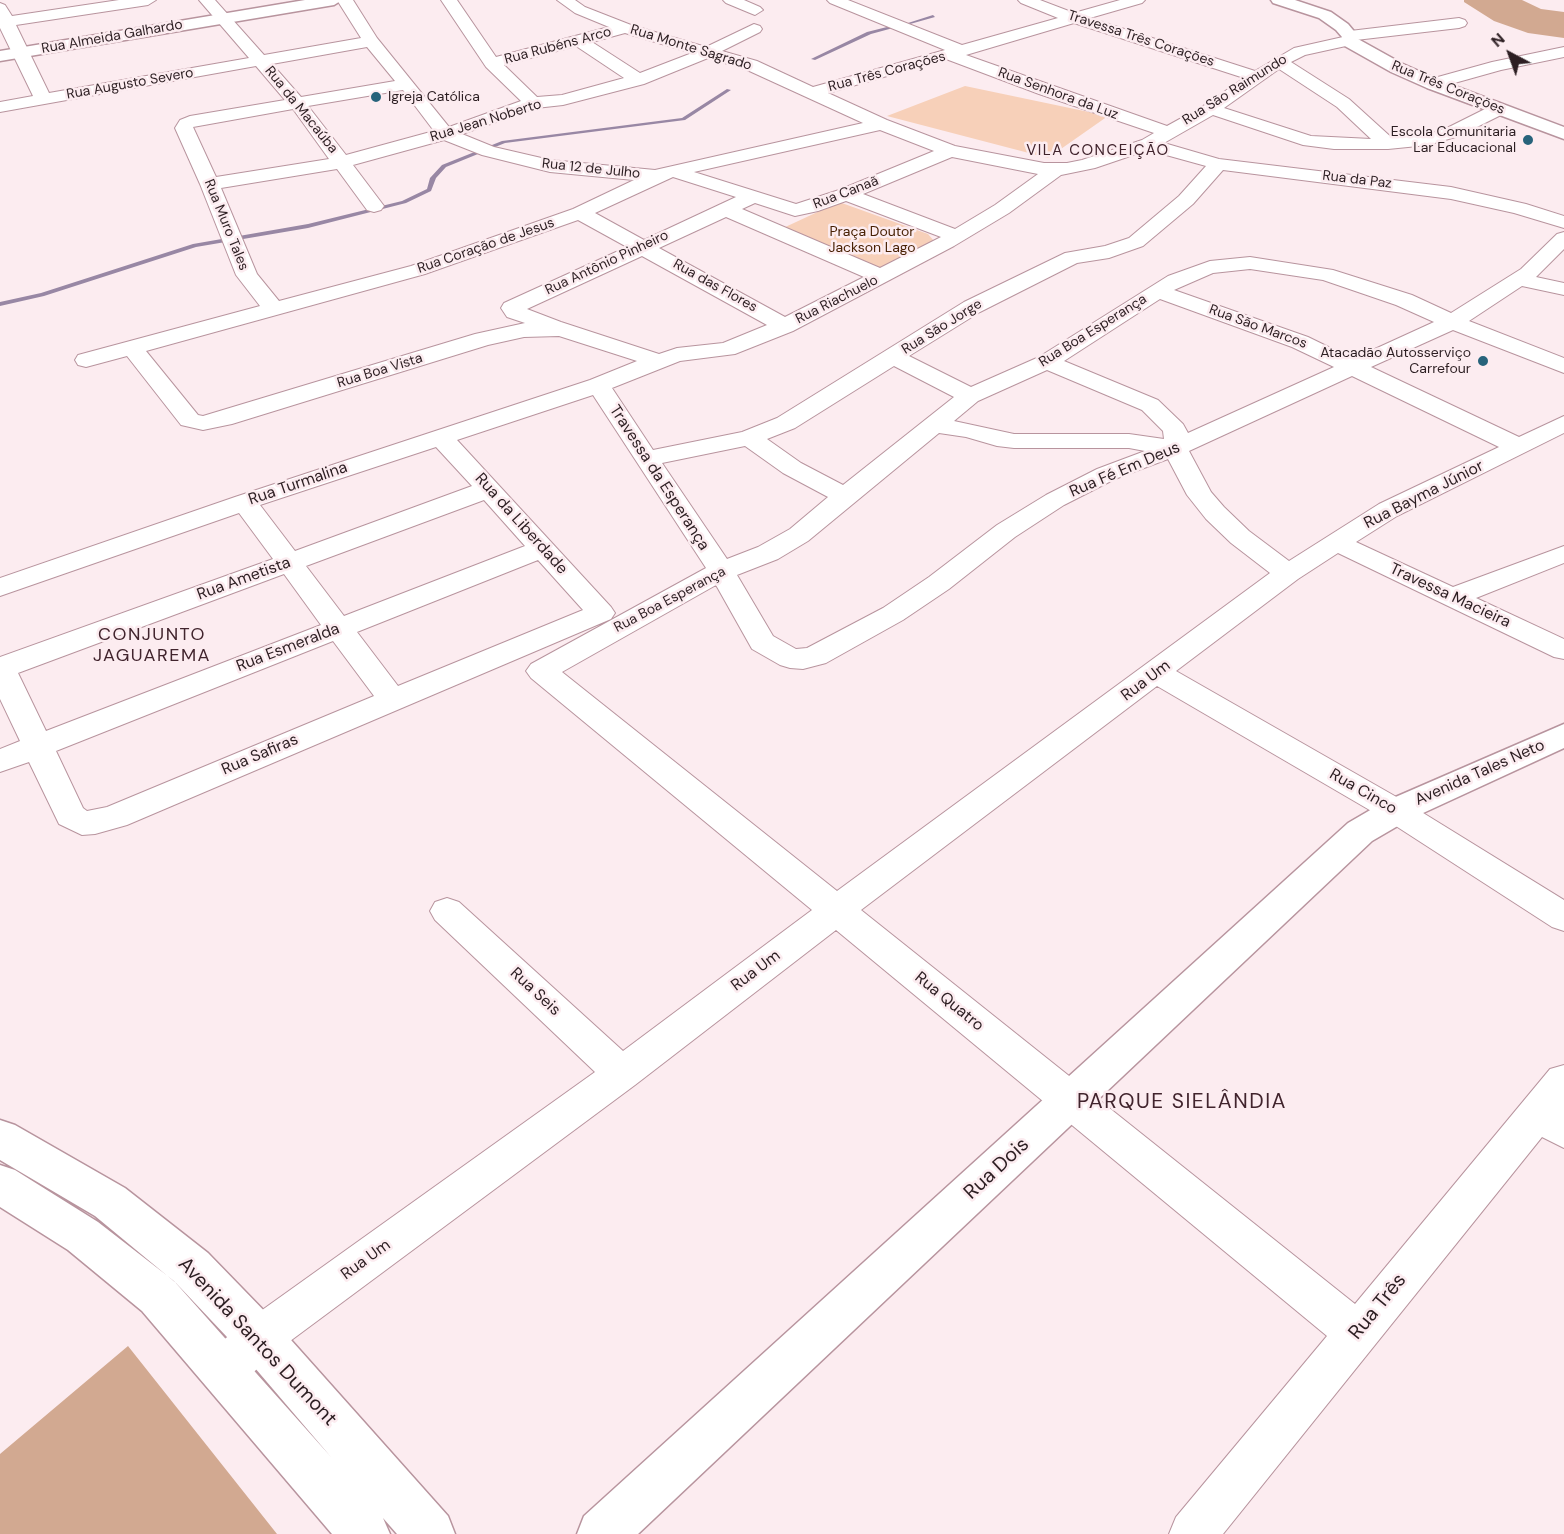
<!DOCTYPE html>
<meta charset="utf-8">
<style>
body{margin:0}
#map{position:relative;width:1564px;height:1534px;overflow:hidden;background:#fcecf0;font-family:"DM Sans",sans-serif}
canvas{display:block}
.north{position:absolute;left:1480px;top:24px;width:60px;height:60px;-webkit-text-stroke:4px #fcecf0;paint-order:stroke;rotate:319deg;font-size:16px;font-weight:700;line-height:24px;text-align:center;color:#2c1e22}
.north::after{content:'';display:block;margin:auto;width:21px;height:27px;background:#2c1e22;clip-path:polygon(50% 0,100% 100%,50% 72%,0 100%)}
</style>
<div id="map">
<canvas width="1564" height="1534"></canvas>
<div class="north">N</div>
</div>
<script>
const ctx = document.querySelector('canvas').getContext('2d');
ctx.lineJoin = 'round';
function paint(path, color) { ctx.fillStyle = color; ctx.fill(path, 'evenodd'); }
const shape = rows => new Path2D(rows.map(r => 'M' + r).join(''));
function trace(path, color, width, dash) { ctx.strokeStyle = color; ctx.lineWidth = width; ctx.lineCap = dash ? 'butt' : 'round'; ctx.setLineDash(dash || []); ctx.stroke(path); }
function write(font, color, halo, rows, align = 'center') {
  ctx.font = font + ' "DM Sans",sans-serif'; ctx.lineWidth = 5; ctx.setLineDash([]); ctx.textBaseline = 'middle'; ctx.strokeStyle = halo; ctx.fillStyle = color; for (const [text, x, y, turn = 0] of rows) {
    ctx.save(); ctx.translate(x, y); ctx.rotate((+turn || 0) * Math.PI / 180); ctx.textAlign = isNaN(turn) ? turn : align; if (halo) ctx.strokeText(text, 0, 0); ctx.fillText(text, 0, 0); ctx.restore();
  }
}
paint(shape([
 [965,86,1108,116,1048,158,887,116],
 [839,202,928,234,934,241,883,269,871,268,781,229]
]), '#f7d0b9');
paint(shape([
 [1464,0,1522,0,1541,9,1564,12,1564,38,1528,33,1494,21,1464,2],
 [128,1346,277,1534,0,1534,0,1454]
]), '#d2a991');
paint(shape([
 [933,15,935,17,910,24,908,23,933,15],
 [891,26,893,28,871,34,815,60,811,59,867,32,891,26],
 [727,89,731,90,685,120,505,143,446,167,436,178,431,191,406,203,308,228,196,247,44,296,0,306,0,302,41,293,193,244,308,224,402,201,427,189,430,178,442,165,502,141,682,118,727,89]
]), '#9887a4');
const street = shape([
 [119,0,156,0,148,5,16,25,49,93,249,58,199,0,215,0,264,55,361,38,337,0,353,0,377,38,449,127,521,101,486,67,441,0,457,0,496,57,609,27,575,13,557,0,575,0,585,7,631,25,706,47,754,24,760,26,762,29,760,32,722,51,757,61,813,87,945,50,830,3,827,0,848,0,962,45,1058,18,1021,3,1018,0,1040,0,1074,13,1120,0,1145,0,1142,3,1090,18,1255,71,1294,48,1343,37,1344,33,1350,31,1459,18,1465,20,1467,23,1465,26,1459,28,1356,40,1355,44,1305,55,1291,62,1349,99,1392,138,1426,135,1447,128,1493,105,1499,104,1505,105,1508,109,1505,113,1459,136,1428,145,1388,149,1334,149,1303,145,1213,115,1164,143,1219,159,1451,187,1526,204,1564,216,1564,228,1514,213,1451,199,1223,170,1193,204,1143,246,1109,258,1077,263,980,312,909,356,971,387,1039,357,1168,276,1210,261,1250,257,1333,270,1412,295,1451,313,1521,269,1557,234,1564,232,1564,249,1536,277,1564,283,1564,295,1522,286,1469,321,1564,358,1564,373,1453,330,1371,367,1519,437,1564,416,1564,433,1397,516,1356,542,1453,587,1564,546,1564,563,1476,598,1564,639,1564,659,1554,657,1338,553,1298,579,1176,671,1407,803,1564,900,1564,931,1552,927,1385,819,1157,686,861,910,1355,1304,1550,1069,1564,1065,1564,1148,1542,1137,1223,1534,1169,1534,1176,1517,1327,1336,836,930,635,1085,274,1353,240,1385,224,1391,208,1385,202,1369,208,1353,244,1323,595,1072,435,920,430,911,435,902,447,898,459,902,623,1051,812,910,531,678,526,671,531,664,706,568,593,395,457,440,611,607,615,613,611,619,127,825,95,834,82,835,59,824,29,762,0,772,0,749,20,741,0,699,0,657,273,559,239,513,0,596,0,578,235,497,590,380,637,361,559,336,524,337,488,345,232,424,203,430,181,425,127,356,86,367,78,365,75,360,78,355,260,306,236,275,200,184,175,128,180,120,190,116,285,100,256,66,0,112,0,102,33,96,0,28,0,3,5,5,12,16,119,0],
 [1074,23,1244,78,1205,105,1167,126,966,55,1074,23],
 [625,33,692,53,640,73,592,42,625,33],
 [576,46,624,78,562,95,537,97,504,65,576,46],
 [367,47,395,81,301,97,272,64,367,47],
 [708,58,745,69,863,123,655,170,550,160,494,147,462,134,536,108,563,105,644,84,708,58],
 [946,59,1039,94,1154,133,1142,140,1082,160,1067,163,1044,163,955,146,887,120,828,93,946,59],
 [1279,69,1337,107,1371,139,1311,136,1224,108,1279,69],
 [403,90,434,131,346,155,308,106,403,90],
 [293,109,329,159,216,177,193,127,293,109],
 [880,130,934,151,839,190,796,204,694,172,880,130],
 [444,140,482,155,550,172,634,180,573,209,411,266,279,301,257,274,221,188,337,169,367,210,374,212,381,210,384,206,353,165,444,140],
 [1148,150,1206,166,1179,196,1129,238,1105,246,1065,253,964,302,777,418,742,432,653,450,612,388,680,361,735,354,793,331,954,246,1009,213,1061,175,1095,168,1148,150],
 [952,157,1038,174,995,205,955,229,863,194,952,157],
 [673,177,736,197,644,240,595,213,673,177],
 [846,201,941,237,880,268,742,209,755,203,795,216,818,211,846,201],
 [726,217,864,277,785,317,659,248,726,217],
 [578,220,627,247,504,303,501,308,507,317,525,323,475,334,203,416,198,415,146,351,425,274,578,220],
 [642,256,767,325,723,343,677,348,659,354,561,322,527,309,642,256],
 [1250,269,1323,280,1396,305,1434,322,1353,359,1308,337,1174,290,1213,273,1250,269],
 [1160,299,1292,347,1334,367,1188,433,1183,424,1158,400,1064,361,1160,299],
 [894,366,954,397,843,485,801,463,767,439,795,428,894,366],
 [1047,370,1142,410,1163,431,1164,439,1129,434,1014,434,954,421,978,401,1047,370],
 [1352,376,1499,447,1379,504,1289,561,1249,531,1224,507,1211,492,1189,451,1352,376],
 [939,433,966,437,997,446,1014,448,1129,448,1145,451,1097,469,1046,495,997,525,929,577,883,608,807,648,796,649,773,636,737,575,778,559,808,541,939,433],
 [745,446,783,473,828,497,790,529,758,547,727,559,662,463,745,446],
 [436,447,472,486,295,551,260,505,436,447],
 [1168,459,1187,495,1206,519,1231,543,1270,573,837,891,562,672,716,585,752,649,780,665,790,668,803,669,826,663,903,620,949,589,1015,537,1064,505,1115,479,1168,459],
 [484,500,525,546,344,616,306,566,484,500],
 [538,560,583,610,398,686,357,632,538,560],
 [284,574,321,625,46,731,18,673,284,574],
 [333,641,374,696,107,807,87,811,83,808,56,751,333,641],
 [723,0,744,0,760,7,763,10,755,15,750,13,726,3,723,0],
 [1564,47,1564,57,1501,70,1433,89,1427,88,1425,84,1427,80,1492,62,1564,47]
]);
const secondary = shape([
 [305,0,342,0,334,5,0,61,0,51,305,0],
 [1271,0,1295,0,1331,12,1348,24,1358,36,1358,39,1403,64,1439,80,1564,127,1564,139,1427,88,1391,72,1343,45,1342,37,1336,30,1319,18,1273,3,1271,0],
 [1564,724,1564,748,1408,820,1372,841,638,1534,577,1534,584,1516,1348,823,1384,802,1564,724],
 [0,1120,15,1125,125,1188,208,1253,275,1322,448,1516,455,1534,397,1534,383,1518,390,1534,332,1534,142,1311,68,1250,0,1207,0,1165,15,1170,98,1222,174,1281,331,1457,243,1354,176,1283,95,1216,0,1160,0,1120]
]);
trace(street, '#b8949e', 2);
trace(secondary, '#b8949e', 3);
paint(street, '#fff');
paint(secondary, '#fff');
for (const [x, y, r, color] of [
 [376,97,6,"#27637b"],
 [1528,140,6,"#27637b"],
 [1483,361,6,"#27637b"]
]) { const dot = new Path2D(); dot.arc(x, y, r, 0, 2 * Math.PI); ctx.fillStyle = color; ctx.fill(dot); trace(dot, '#fcecf0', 2); }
write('14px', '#2c1e22', '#fcecf0', [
 ["Rua Almeida Galhardo",112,37,-10],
 ["Travessa Três Corações",1141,39,18],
 ["Rua Rubéns Arco",558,46,-15],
 ["Rua Monte Sagrado",691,48,17],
 ["Rua Três Corações",887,72,-15],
 ["Rua Augusto Severo",130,84,-10],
 ["Rua Três Corações",1448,88,22],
 ["Rua São Raimundo",1235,90,-32],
 ["Rua Senhora da Luz",1058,94,20],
 ["Rua da Macaúba",301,110,51],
 ["Rua Jean Noberto",486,121,-17],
 ["Rua 12 de Julho",591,169,6],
 ["Rua da Paz",1357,180,7],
 ["Rua Canaã",846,193,-21],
 ["Rua Muro Tales",226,225,68],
 ["Rua Coração de Jesus",486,246,-19],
 ["Rua Antônio Pinheiro",607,263,-25],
 ["Rua das Flores",715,286,29],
 ["Rua Riachuelo",837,300,-27],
 ["Rua São Jorge",942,327,-32],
 ["Rua São Marcos",1258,327,20],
 ["Rua Boa Esperança",1093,331,-32],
 ["Rua Boa Vista",380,371,-17],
 ["Rua Boa Esperança",670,600,-28]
]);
write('14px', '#2c1e22', '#fcecf0', [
 ["Igreja Católica",388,97,"left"],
 ["Escola Comunitaria",1516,132],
 ["Lar Educacional",1516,148],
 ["Atacadão Autosserviço",1471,353],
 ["Carrefour",1471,369]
], 'right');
write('14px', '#482104', '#fcecf0', [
 ["Praça Doutor",872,232],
 ["Jackson Lago",872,248]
]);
ctx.letterSpacing = '1.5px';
write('15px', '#41242d', '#fcecf0', [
 ["VILA CONCEIÇÃO",1098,151]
]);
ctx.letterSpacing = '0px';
write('16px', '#2c1e22', '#fcecf0', [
 ["Rua Fé Em Deus",1125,470,-23],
 ["Travessa da Esperança",659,478,57],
 ["Rua Turmalina",298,484,-19],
 ["Rua Bayma Júnior",1424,495,-27],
 ["Rua da Liberdade",521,524,48],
 ["Rua Ametista",244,579,-20],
 ["Travessa Macieira",1450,596,25],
 ["Rua Esmeralda",288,648,-21],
 ["Rua Um",1146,681,-37],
 ["Rua Safiras",260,755,-23],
 ["Avenida Tales Neto",1480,773,-24],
 ["Rua Cinco",1363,792,30],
 ["Rua Um",756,971,-37],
 ["Rua Seis",535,992,43],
 ["Rua Quatro",949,1002,39],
 ["Rua Um",366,1260,-36]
]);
ctx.letterSpacing = '1.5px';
write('18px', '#41242d', '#fcecf0', [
 ["CONJUNTO",152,635],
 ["JAGUAREMA",152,656]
]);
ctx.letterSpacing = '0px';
write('20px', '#2c1e22', '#fcecf0', [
 ["Rua Dois",997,1169,-43],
 ["Rua Três",1378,1307,-51],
 ["Avenida Santos Dumont",257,1342,47]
]);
ctx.letterSpacing = '1.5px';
write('21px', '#41242d', '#fcecf0', [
 ["PARQUE SIELÂNDIA",1182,1102]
]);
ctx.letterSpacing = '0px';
</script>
